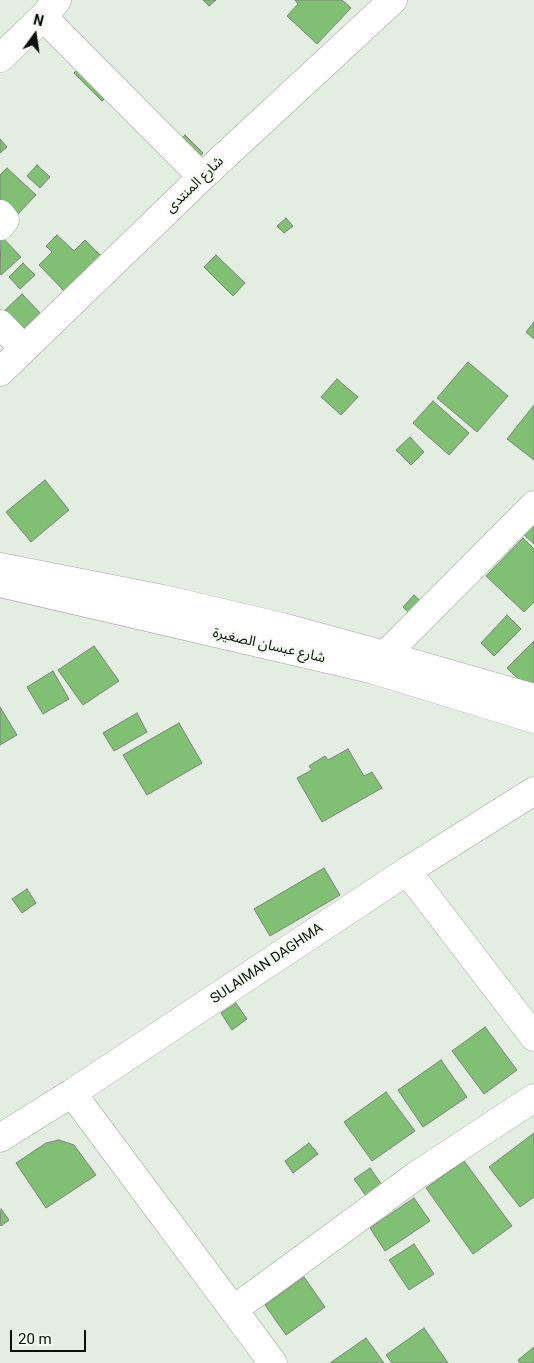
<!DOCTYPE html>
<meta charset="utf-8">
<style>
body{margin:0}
#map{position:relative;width:534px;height:1363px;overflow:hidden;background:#e3ede2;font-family:Roboto,sans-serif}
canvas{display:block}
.north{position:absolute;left:10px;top:10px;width:50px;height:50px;-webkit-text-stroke:4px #f1faef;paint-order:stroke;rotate:14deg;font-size:14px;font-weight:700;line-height:20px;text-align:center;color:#0c0f0b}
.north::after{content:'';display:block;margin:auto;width:18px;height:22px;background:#0c0f0b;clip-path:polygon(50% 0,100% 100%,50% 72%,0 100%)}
.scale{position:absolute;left:10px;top:1330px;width:76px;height:22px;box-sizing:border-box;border:2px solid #0c0f0b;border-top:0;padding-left:6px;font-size:15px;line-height:18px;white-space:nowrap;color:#0c0f0b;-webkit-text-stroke:4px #f1faef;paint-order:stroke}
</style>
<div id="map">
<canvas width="534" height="1363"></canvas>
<div class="north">N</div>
<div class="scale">20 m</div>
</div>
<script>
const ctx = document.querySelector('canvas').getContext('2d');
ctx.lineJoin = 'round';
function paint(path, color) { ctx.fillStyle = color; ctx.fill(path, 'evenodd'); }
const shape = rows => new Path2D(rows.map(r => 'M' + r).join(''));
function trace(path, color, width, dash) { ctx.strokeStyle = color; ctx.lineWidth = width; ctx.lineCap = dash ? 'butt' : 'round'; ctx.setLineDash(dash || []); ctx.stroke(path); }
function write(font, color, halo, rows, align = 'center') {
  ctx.font = font + ' Roboto,"Noto Sans Arabic",sans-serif'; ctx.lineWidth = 4; ctx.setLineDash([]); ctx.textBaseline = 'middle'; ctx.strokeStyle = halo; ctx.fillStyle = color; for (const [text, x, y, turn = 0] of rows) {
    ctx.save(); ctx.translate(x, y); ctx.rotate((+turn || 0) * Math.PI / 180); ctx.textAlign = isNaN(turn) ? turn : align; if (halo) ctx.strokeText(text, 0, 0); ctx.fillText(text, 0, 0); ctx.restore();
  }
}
const building = shape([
 [203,0,216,0,209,6,203,0],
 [295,0,342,0,351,8,317,44,287,16,298,4,295,0],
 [85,62,113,90,102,101,74,73,85,62],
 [185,135,203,153,192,165,173,147,185,135],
 [0,139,7,147,0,153,0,139],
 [37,165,50,177,40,188,27,176,37,165],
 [7,168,36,195,17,215,0,199,0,175,7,168],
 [286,218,293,226,284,233,277,226,286,218],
 [57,235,74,251,85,240,102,257,66,293,39,265,52,252,46,246,57,235],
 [1,236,21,257,1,275,0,274,1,236],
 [216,255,245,283,233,296,204,267,216,255],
 [23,263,35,275,20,289,9,277,23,263],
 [22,294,45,318,23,339,0,315,22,294],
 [534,322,534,339,526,332,534,322],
 [468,362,508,396,477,432,437,398,468,362],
 [337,379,358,397,341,415,321,397,337,379],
 [433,401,469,433,449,455,413,423,433,401],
 [534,405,534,460,507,439,534,405],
 [410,437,424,452,411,465,396,450,410,437],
 [45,480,69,510,31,542,6,512,45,480],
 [534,523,534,544,524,535,534,523],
 [523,538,534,549,534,602,524,612,486,576,523,538],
 [414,595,426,606,415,618,403,607,414,595],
 [507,615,521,629,494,656,481,643,507,615],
 [534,641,534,694,507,668,534,641],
 [94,646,119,681,83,705,58,670,94,646],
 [53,671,69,699,43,714,27,687,53,671],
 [0,707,17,735,0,745,0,707],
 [137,713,147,732,114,751,103,733,137,713],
 [179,723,202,763,147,795,123,755,179,723],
 [348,749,364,776,372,772,382,788,322,822,297,778,312,770,309,766,325,756,328,760,348,749],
 [324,868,340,895,270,936,254,909,324,868],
 [27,889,36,903,22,913,12,899,27,889],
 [236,1003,247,1019,232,1030,221,1013,236,1003],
 [485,1027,517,1070,484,1094,452,1051,485,1027],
 [441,1060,467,1097,423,1127,398,1090,441,1060],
 [386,1092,415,1131,372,1161,344,1122,386,1092],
 [534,1133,534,1197,520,1207,489,1167,534,1133],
 [59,1140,74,1145,96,1175,46,1208,16,1163,46,1143,59,1140],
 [309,1143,318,1154,293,1173,285,1161,309,1143],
 [464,1161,512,1226,473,1254,426,1188,464,1161],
 [370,1168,382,1185,366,1196,354,1179,370,1168],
 [414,1198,430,1221,385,1251,370,1228,414,1198],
 [1,1209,9,1220,1,1226,0,1224,1,1209],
 [414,1244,434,1274,409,1290,389,1260,414,1244],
 [304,1277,325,1307,286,1335,265,1305,304,1277],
 [424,1328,448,1363,392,1363,386,1355,424,1328],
 [366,1338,384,1363,330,1363,366,1338],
 [534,1347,534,1363,520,1363,518,1360,534,1347]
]);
paint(building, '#81bf75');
trace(building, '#7b8379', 1);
const minor = shape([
 [43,17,202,177],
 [0,58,43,17,57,0],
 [0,214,5,220,0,226],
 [0,324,23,348],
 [0,372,202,177,393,0],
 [0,583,371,669,534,719],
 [371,669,534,505],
 [407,871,534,1037],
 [72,1093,273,1363],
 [0,1138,72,1093,407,871,534,791],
 [233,1310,417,1175,534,1098]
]);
const major = shape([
 [0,567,163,599,282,627,363,649,534,698]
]);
trace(minor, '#a0a99e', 29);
trace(major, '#a0a99e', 29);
trace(minor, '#fff', 28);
trace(major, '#fff', 28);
write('14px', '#0c0f0b', '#f1faef', [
 ["شارع المنتدى",195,185,-44],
 ["شارع عبسان الصغيرة",269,646,13],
 ["SULAIMAN DAGHMA",267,964,-34]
]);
</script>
